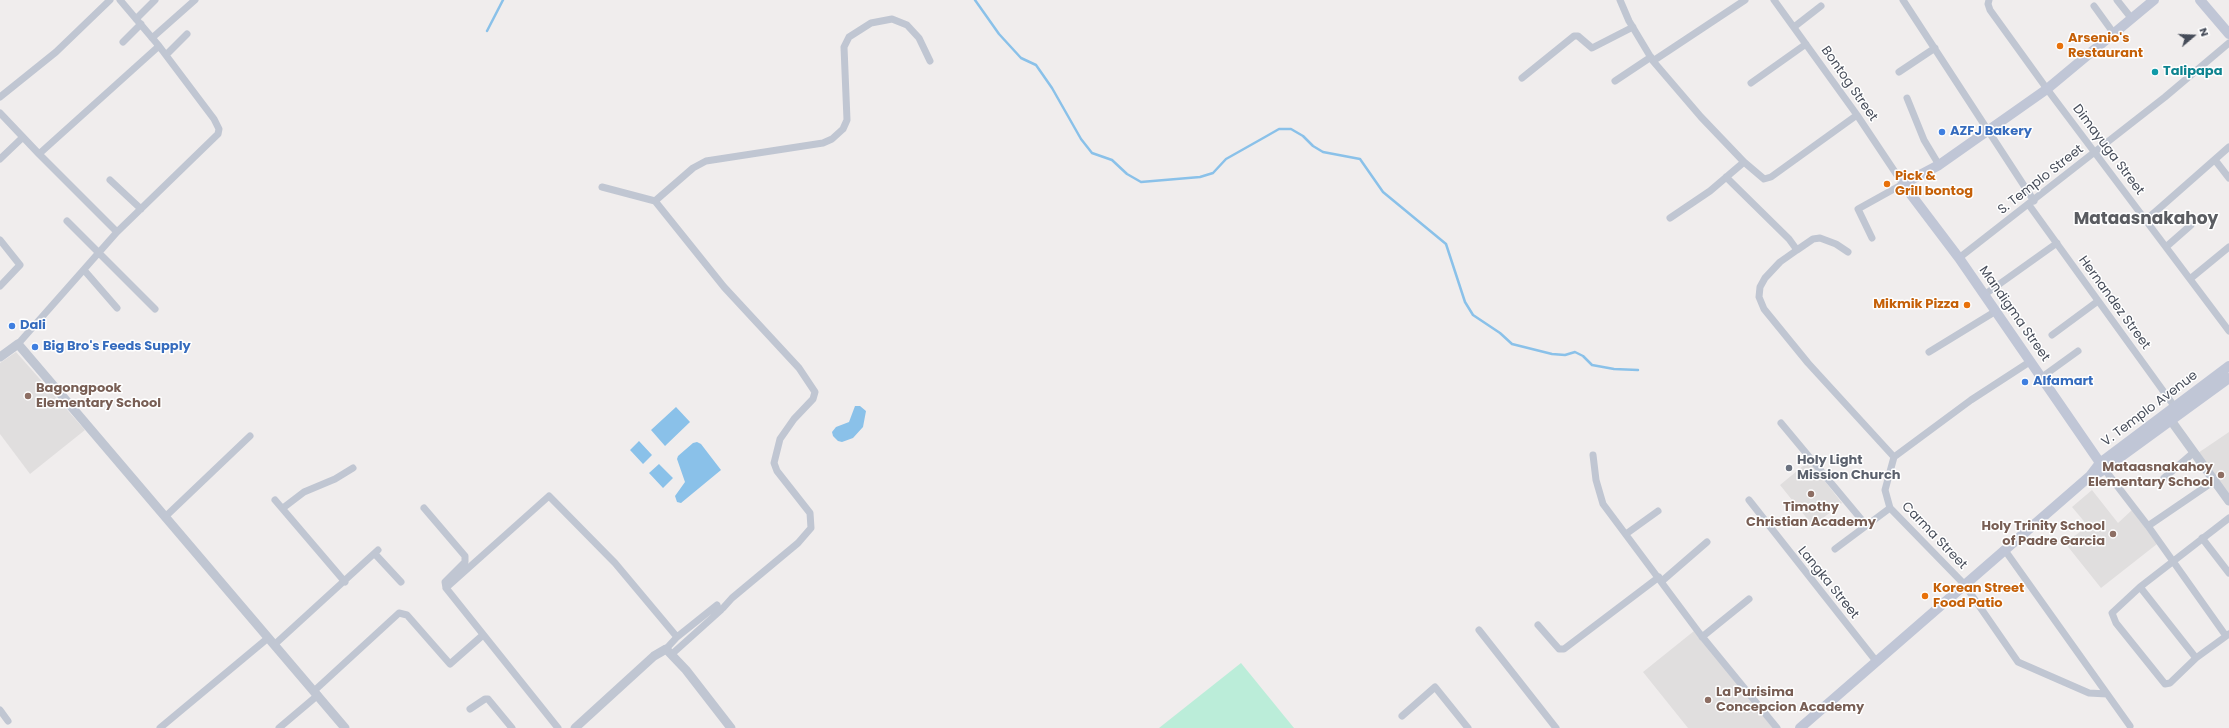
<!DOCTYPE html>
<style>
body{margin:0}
#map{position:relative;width:2229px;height:728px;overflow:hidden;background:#f0eded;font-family:Poppins,sans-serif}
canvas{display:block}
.north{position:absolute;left:2173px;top:16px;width:40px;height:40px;-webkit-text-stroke:3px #fff;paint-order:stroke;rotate:71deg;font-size:11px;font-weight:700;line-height:16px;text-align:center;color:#464c59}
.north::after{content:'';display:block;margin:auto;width:14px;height:18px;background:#464c59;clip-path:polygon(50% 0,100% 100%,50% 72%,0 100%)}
</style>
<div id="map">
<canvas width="2229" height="728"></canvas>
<div class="north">N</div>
</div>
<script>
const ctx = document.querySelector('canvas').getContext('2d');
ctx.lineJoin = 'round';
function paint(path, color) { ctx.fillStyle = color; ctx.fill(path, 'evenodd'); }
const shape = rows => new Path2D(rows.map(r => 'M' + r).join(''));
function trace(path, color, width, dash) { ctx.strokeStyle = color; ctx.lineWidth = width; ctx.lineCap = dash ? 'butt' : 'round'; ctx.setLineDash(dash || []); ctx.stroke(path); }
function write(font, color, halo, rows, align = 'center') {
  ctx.font = font + ' Poppins,sans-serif'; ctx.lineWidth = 3; ctx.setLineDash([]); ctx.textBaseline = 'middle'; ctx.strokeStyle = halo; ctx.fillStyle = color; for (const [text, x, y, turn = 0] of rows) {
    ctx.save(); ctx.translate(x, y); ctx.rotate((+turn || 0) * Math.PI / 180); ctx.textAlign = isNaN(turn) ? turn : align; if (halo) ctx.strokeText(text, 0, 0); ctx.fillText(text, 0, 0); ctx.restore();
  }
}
paint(shape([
 [16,352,85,430,30,474,0,434,0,363],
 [2229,432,2229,497,2198,453],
 [1809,461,1842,503,1813,526,1780,485],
 [2092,490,2118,523,2132,510,2157,544,2101,588,2065,543,2088,526,2072,507],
 [1694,631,1773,728,1688,728,1643,672]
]), '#e0dede');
paint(shape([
 [1241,663,1294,728,1159,728]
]), '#bbedd9');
paint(shape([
 [855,406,860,406,866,411,863,427,853,438,842,442,838,441,833,436,832,432,836,427,849,422],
 [676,407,690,422,665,446,651,430],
 [639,441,652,455,643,464,630,450],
 [697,442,701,444,721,470,681,503,677,502,675,496,685,482,677,459,678,456,693,443],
 [659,464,673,478,663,488,649,473]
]), '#8ac1e9');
trace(shape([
 [975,0,999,34,1021,58,1036,65,1052,88,1081,139,1092,153,1112,160,1127,174,1141,182,1200,177,1213,173,1226,159,1265,137,1279,129,1291,129,1303,136,1313,146,1323,152,1360,159,1383,192,1446,244,1465,302,1473,315,1500,333,1512,344,1552,354,1565,355,1575,352,1583,356,1592,365,1614,369,1638,370],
 [487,31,503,0]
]), '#8ac1e9', 2.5);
trace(shape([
 [1620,0,1629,21,1653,61,1701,117,1744,162,1764,179,1771,177,1857,115],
 [1774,0,1857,115,1903,184,1858,209,1872,238],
 [1903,0,2034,201],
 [1989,0,1988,4,1990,10,2047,89,2229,331],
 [2117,0,2132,19],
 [2094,6,2115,35],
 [136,19,155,0],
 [1794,27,1821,6],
 [152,38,195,0],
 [123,42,141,24],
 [166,55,187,34],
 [1653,61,1745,0],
 [1899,72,1935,48],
 [1522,78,1574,36,1578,36,1592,48,1633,27],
 [1615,81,1651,57],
 [1751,83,1806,44],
 [0,97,56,52,110,0],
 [1907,98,1924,140,1939,165],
 [0,113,39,154,117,232],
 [39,154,159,46],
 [0,159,22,138],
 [2215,160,2229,178],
 [1726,177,1789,239,1797,250,1780,262,1765,278,1760,287,1759,297,1764,309,1808,363,1894,457],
 [110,180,141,209],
 [602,187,655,201,724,287,799,368,815,392,813,399,794,419,780,439,774,463,777,471,810,513,811,528,798,543,732,598,723,608],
 [655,201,693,168,706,161,823,143,832,139,843,129,847,120,844,47,849,37,871,23,892,19,907,25,919,38,930,61],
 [2029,205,2177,410],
 [1670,218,1710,191,1744,162],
 [2146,220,2229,147],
 [67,221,155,309],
 [0,240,20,265,0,286],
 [2166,247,2191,225],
 [1797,250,1813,239,1820,238,1836,244,1848,252],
 [1959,258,2165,97,2229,43],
 [84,270,117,308],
 [2190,279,2229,247],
 [1984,295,2057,243],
 [2052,335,2098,301],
 [18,344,117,232,218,134,219,129,214,119,159,46,120,0],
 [1929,352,1996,311],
 [2031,361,1971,400,1894,457,1885,490,1890,508,1964,584,2018,662,2089,693,2107,694],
 [2042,377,2078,351],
 [1781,423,1866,525],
 [1593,455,1596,480,1603,504,1700,634,1777,728],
 [2105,470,2148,526,2226,636],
 [2164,478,2193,453],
 [275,500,345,582],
 [1749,500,1876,661],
 [283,508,304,492,335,479,353,468],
 [424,508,465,556,465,562,445,582,446,588,558,728],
 [165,517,250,436],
 [2229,518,2140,587,2112,613,2116,623,2165,684,2170,683,2196,658,2229,634],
 [2148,526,2214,481],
 [1626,534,1658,511],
 [2202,538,2229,573],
 [1835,549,1890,508],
 [2004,549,2130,726],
 [375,554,401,582],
 [1662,581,1707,542],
 [2140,587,2196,658],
 [446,588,549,496,615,563,677,637],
 [1538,625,1559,649,1564,649,1659,577],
 [1479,630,1556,728],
 [1702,637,1749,599],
 [274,645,378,550],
 [666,649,677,637,717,605],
 [672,654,721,610],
 [314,691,399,613,407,615,450,664,483,635],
 [470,709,485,699,488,699,512,728],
 [0,710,8,721],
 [1402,716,1435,687,1468,728],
 [160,728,268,638],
 [279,728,318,695]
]), '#c0c6d2', 7);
trace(shape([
 [0,357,18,344,345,728],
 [2167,415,2229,501],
 [575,728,654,656,666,649,686,670,731,728]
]), '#c0c6d2', 9);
trace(shape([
 [2200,0,2229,34],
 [2105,470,1959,258,1903,184,1939,165,2047,89,2154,0],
 [2100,472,2229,378],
 [1800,728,2090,476,2100,463,2229,366]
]), '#c0c6d6', 10);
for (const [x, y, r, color] of [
 [2060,46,4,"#e8710a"],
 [2155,72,4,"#0f9aa8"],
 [1942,132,4,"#3f7fe0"],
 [1887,184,4,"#e8710a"],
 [1967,305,4,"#e8710a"],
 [12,326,4,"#3f7fe0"],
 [35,347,4,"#3f7fe0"],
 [2025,382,4,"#3f7fe0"],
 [28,396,4,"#8d6e63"],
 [1789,468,4,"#6b7280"],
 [2221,475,4,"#8d6e63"],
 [1811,494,4,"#8d6e63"],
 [2113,534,4,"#8d6e63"],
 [1925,596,4,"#e8710a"],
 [1708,700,4,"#8d6e63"]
]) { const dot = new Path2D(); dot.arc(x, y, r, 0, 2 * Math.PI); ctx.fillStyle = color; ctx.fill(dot); trace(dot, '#fff', 1.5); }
write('bold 13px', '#c56008', '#fff', [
 ["Arsenio's",2068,39],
 ["Restaurant",2068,54],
 ["Pick &",1895,177],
 ["Grill bontog",1895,192],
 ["Mikmik Pizza",1959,305,"right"],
 ["Korean Street",1933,589],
 ["Food Patio",1933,604]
], 'left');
write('bold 13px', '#0d838f', '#fff', [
 ["Talipapa",2163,72]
], 'left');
write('13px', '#464c59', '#fff', [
 ["Bontog Street",1849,84,55],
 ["Dimayuga Street",2108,150,53],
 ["S. Templo Street",2041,180,-38],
 ["Hernandez Street",2114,303,54],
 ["Mandigma Street",2014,314,55],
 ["V. Templo Avenue",2150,409,-37],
 ["Carma Street",1934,536,46],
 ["Langka Street",1828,583,51]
]);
write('bold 13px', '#366cbe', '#fff', [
 ["AZFJ Bakery",1950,132],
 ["Dali",20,326],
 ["Big Bro's Feeds Supply",43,347],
 ["Alfamart",2033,382]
], 'left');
write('bold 13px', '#785e54', '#fff', [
 ["Bagongpook",36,389],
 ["Elementary School",36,404],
 ["Mataasnakahoy",2213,468,"right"],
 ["Elementary School",2213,483,"right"],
 ["Timothy",1811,508,"center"],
 ["Christian Academy",1811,523,"center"],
 ["Holy Trinity School",2105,527,"right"],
 ["of Padre Garcia",2105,542,"right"],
 ["La Purisima",1716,693],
 ["Concepcion Academy",1716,708]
], 'left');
write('bold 13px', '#5b616d', '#fff', [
 ["Holy Light",1797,461],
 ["Mission Church",1797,476]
], 'left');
write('bold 17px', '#5a5c61', '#fff', [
 ["Mataasnakahoy",2146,220]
]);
</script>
